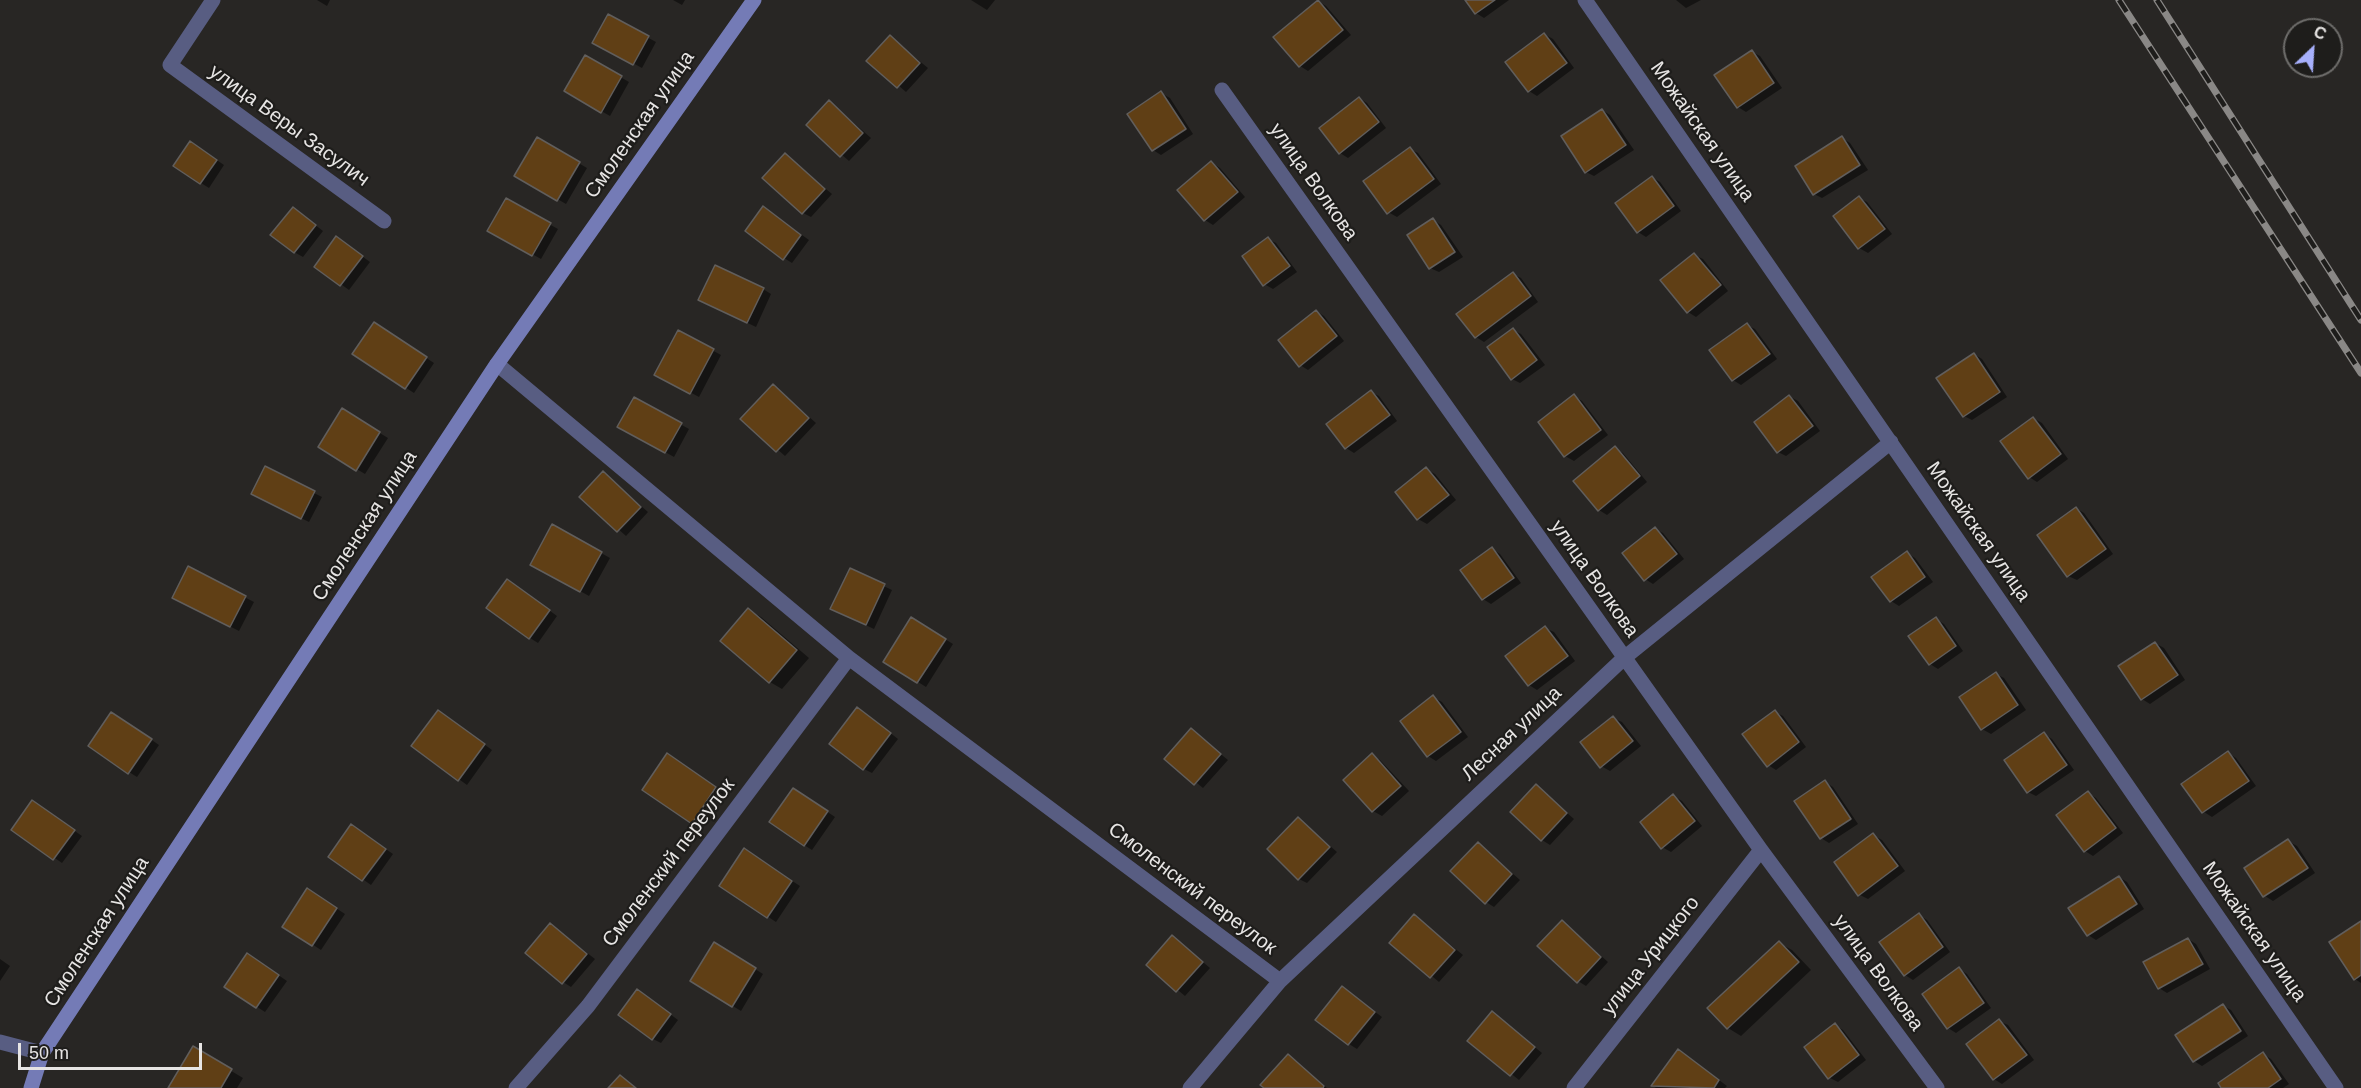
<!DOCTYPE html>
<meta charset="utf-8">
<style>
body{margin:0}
#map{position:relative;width:2361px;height:1088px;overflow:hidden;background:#282624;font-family:Arial,sans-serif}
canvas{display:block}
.north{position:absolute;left:2283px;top:18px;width:60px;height:60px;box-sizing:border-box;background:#1e1d1b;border:2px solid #6e6d6b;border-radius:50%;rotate:25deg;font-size:16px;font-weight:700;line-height:24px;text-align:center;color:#e7e5e4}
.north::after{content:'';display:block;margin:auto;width:21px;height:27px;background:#a7b0fc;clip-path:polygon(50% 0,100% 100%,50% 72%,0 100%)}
.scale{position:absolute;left:18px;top:1043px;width:184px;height:27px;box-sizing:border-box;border:3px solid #e7e5e4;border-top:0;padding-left:8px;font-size:18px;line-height:21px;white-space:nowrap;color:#e7e5e4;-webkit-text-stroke:4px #1e1d1b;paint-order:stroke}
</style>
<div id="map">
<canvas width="2361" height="1088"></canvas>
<div class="north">С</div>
<div class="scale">50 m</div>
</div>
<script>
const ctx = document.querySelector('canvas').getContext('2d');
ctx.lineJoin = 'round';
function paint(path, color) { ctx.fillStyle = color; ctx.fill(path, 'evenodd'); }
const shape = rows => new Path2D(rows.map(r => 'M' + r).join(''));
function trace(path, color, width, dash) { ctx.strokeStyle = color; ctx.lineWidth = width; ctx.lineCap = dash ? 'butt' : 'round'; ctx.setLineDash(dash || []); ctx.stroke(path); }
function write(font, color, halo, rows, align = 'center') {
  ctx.font = font + ' Arial,sans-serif'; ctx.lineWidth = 4.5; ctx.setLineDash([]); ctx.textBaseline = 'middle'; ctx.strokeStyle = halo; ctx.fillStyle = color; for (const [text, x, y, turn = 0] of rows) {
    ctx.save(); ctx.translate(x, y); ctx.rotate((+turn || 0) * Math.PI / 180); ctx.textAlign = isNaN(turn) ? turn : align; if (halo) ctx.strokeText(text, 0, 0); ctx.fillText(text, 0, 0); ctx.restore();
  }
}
paint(shape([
 [317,0,330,0,327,6],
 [673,0,685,0,682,5],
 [971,0,995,0,987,10],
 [1467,0,1509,0,1484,18,1476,13],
 [1676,0,1701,0,1686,8],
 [1318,1,1326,6,1351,35,1308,71,1300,66],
 [608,16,656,42,642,68,594,42],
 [1544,34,1553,39,1574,68,1537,96,1529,91],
 [890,37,928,68,906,92,869,60],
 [1752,52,1760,56,1782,88,1746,112,1738,107],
 [586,57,629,82,610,116,566,91],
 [1161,93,1170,98,1193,134,1161,155,1153,150],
 [1359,98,1367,103,1386,128,1348,158,1340,153],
 [830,102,871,138,849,161,808,125],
 [1602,110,1610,115,1634,150,1594,176,1586,172],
 [1842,138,1850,143,1868,170,1822,198,1814,194],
 [537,139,587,168,566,204,516,175],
 [199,148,224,165,209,188,201,183],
 [1410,149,1418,153,1441,184,1397,217,1388,212],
 [785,155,832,194,811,217,803,213],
 [1212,163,1220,168,1245,197,1213,225,1205,220],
 [1652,177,1660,182,1681,211,1646,237,1638,232],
 [1859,198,1867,202,1892,234,1868,253,1859,248,1835,216],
 [506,200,558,229,541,259,489,230],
 [771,213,809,240,792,263,784,258],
 [301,214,323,231,303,257,294,252],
 [1433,220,1441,225,1463,257,1439,272,1430,268],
 [1268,239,1276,243,1297,272,1273,289,1264,284],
 [344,243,370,262,349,290,316,266],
 [1694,255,1703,259,1728,291,1696,317,1688,312],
 [1513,274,1521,278,1538,302,1484,342,1476,337],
 [763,289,771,294,756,327,708,304],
 [1316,311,1324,316,1344,341,1308,370,1300,365],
 [1747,325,1755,329,1777,359,1741,385,1733,380],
 [382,329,434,363,414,393,354,354],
 [1513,330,1521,334,1545,365,1520,383,1512,379],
 [679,332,721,355,699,397,656,374],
 [1974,354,1982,359,2007,397,1972,420,1964,416],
 [774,386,816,423,785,456,743,419],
 [1371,392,1379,396,1397,421,1354,453,1346,448],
 [1574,396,1582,401,1608,435,1574,461,1565,456],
 [1789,396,1798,401,1820,431,1786,456,1778,452],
 [635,399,689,429,674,457,619,426],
 [350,415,388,438,365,474,320,447],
 [2033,418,2042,423,2068,459,2037,482,2029,477],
 [1615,448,1623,453,1647,482,1607,515,1599,510],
 [1426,469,1435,474,1456,500,1427,524,1418,519,1397,493],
 [603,473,648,512,626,536,581,496],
 [314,493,322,497,309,522,261,498],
 [2076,508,2084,513,2113,554,2077,580,2068,576],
 [553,526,610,558,589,596,532,564],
 [1655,529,1663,533,1684,559,1653,584,1645,579],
 [1492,549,1500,554,1521,583,1491,604,1483,599],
 [1907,553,1915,558,1933,582,1899,606,1891,601],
 [188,568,254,602,239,631,182,602],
 [850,570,892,590,874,629,840,613],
 [516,586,557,616,538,643,530,638],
 [749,610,761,617,809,658,782,689,770,682],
 [912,619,953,644,926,687,885,661],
 [1936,619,1944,624,1963,651,1938,669,1930,664],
 [1545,628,1554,632,1575,661,1537,690,1529,685],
 [2155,643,2164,648,2185,680,2150,704,2142,699],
 [1996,674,2004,678,2026,710,1991,734,1982,729],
 [1433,697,1442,702,1468,737,1436,761,1428,756],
 [1775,712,1783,716,1806,747,1776,770,1768,765],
 [866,714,898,739,872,773,864,769],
 [446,716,492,750,467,785,413,746],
 [120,718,159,745,137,777,129,772],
 [1613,718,1622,722,1641,746,1610,771,1601,766],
 [1191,730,1228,760,1203,788,1166,758],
 [2044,734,2052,739,2074,770,2036,796,2028,792],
 [2228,753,2236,758,2256,786,2212,817,2204,812,2184,784],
 [1372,755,1380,760,1409,791,1382,816,1373,811,1345,780],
 [675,760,724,793,701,827,693,822],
 [1825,782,1833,787,1858,824,1829,843,1821,838,1796,801],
 [1536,786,1574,819,1550,845,1542,840],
 [2088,793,2096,798,2123,833,2093,856,2085,851],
 [801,794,835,817,812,850,804,845],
 [1674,796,1682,801,1702,826,1671,852,1662,847],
 [33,802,82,836,62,863,13,829],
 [1299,819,1337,852,1307,883,1299,879],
 [352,826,393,854,371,885,330,856],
 [1873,835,1882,840,1905,871,1868,899,1860,895],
 [2288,841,2297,846,2315,873,2273,901,2265,896,2246,869],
 [1478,843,1520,880,1494,907,1486,902],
 [752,855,800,886,776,922,721,886],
 [2119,877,2127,882,2144,909,2096,940,2088,935],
 [316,895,345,914,321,950,284,926],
 [1919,915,1927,920,1950,952,1913,980,1905,975],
 [1415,916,1463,955,1439,982,1391,942],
 [1562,921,1608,962,1586,986,1578,981],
 [2361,923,2361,983,2355,979],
 [551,925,595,959,571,987,563,982],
 [1173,937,1210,968,1185,996,1148,965],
 [2188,939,2196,944,2210,969,2167,993,2159,988],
 [1779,943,1792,950,1811,970,1741,1036,1728,1028,1709,1008],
 [715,944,763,974,741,1011,692,981],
 [0,959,10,966,0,981],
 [256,960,287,981,265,1012,226,987],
 [1959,969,1967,974,1991,1008,1956,1033,1948,1028],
 [1343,988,1382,1017,1357,1049,1349,1044],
 [646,996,678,1020,661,1043,653,1039],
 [2223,1006,2231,1010,2248,1036,2202,1066,2194,1061],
 [1493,1013,1542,1053,1519,1080,1469,1040],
 [1999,1021,2008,1025,2034,1060,2002,1084,1994,1079],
 [1835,1025,1843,1030,1866,1060,1838,1082,1830,1078],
 [193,1048,243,1078,237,1088,170,1088],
 [2263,1054,2271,1059,2289,1084,2283,1088,2223,1088],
 [1289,1056,1297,1061,1327,1088,1266,1088],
 [1687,1056,1727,1086,1725,1088,1656,1088,1653,1086]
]), '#0007');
const building = shape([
 [1318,0,1343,30,1299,67,1273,37,1318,0],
 [1465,0,1495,0,1475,14,1465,0],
 [608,14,649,36,633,65,592,43,608,14],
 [1544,33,1567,63,1528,92,1505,62,1544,33],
 [890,35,920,63,897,88,866,61,890,35],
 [1752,50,1774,83,1737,108,1714,75,1752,50],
 [585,55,622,76,601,113,564,91,585,55],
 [1161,91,1186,129,1152,151,1127,114,1161,91],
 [1359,97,1379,122,1339,154,1319,128,1359,97],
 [829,100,863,133,840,157,806,125,829,100],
 [1602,109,1626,145,1585,173,1561,136,1602,109],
 [1842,136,1860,165,1813,195,1795,166,1842,136],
 [537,137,580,162,557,201,514,176,537,137],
 [190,141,217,160,200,184,173,166,190,141],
 [1410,147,1434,179,1387,214,1363,181,1410,147],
 [785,153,825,189,802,214,762,178,785,153],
 [1211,161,1238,192,1204,221,1177,190,1211,161],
 [1652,176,1674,206,1637,233,1615,203,1652,176],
 [1859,196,1885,229,1858,249,1833,216,1859,196],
 [506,198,551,223,532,256,487,231,506,198],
 [763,206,801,235,783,260,745,231,763,206],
 [293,207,316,225,294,253,270,235,293,207],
 [1433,218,1455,252,1429,269,1407,235,1433,218],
 [336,236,363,256,340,286,314,267,336,236],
 [1268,237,1290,266,1263,286,1242,256,1268,237],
 [1694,253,1721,285,1687,313,1660,280,1694,253],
 [715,265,764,288,747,323,698,300,715,265],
 [1513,272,1531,296,1475,338,1456,314,1513,272],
 [1316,310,1337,336,1299,367,1278,340,1316,310],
 [374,322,427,357,405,389,352,354,374,322],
 [1747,323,1770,354,1732,381,1709,350,1747,323],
 [1513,328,1537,360,1511,380,1487,347,1513,328],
 [678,330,714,349,690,394,654,375,678,330],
 [1974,353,2000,392,1963,417,1936,378,1974,353],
 [773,384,809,418,776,452,740,419,773,384],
 [1371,390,1390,415,1345,449,1326,424,1371,390],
 [1574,394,1601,430,1564,457,1538,422,1574,394],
 [1789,395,1813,426,1777,453,1754,422,1789,395],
 [634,397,682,423,665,453,617,427,634,397],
 [342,408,380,432,356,471,318,447,342,408],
 [2033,417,2061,454,2028,479,2000,441,2033,417],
 [1615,446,1640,476,1598,511,1573,481,1615,446],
 [265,466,315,491,301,519,251,494,265,466],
 [1426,467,1449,495,1417,520,1395,492,1426,467],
 [603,471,641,507,617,532,579,497,603,471],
 [2076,507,2106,549,2067,577,2037,535,2076,507],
 [552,524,602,552,580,592,530,565,552,524],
 [1655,527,1677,554,1644,581,1622,553,1655,527],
 [1492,547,1514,578,1482,600,1460,570,1492,547],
 [1907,551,1925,577,1890,602,1871,577,1907,551],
 [188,566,246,596,230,627,172,598,188,566],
 [850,568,885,584,866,625,830,609,850,568],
 [507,579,550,610,529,639,486,608,507,579],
 [748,608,797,650,769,683,720,641,748,608],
 [911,617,946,639,917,683,883,662,911,617],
 [1936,617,1956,646,1929,665,1908,636,1936,617],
 [1545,626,1568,656,1528,686,1505,656,1545,626],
 [2155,642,2178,675,2141,700,2118,666,2155,642],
 [1996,672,2018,705,1981,730,1959,697,1996,672],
 [1433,695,1461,732,1427,757,1400,721,1433,695],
 [857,707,891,733,863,770,829,744,857,707],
 [438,710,485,744,458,781,411,746,438,710],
 [1775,710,1799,742,1767,767,1742,734,1775,710],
 [111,712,152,739,128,774,88,746,111,712],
 [1613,716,1633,741,1600,768,1580,742,1613,716],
 [1191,728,1221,754,1194,785,1164,759,1191,728],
 [2044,732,2067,765,2027,793,2004,760,2044,732],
 [2228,751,2249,781,2202,813,2181,784,2228,751],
 [667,753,716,787,692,824,642,790,667,753],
 [1372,753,1401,786,1372,812,1343,780,1372,753],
 [1825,780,1851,819,1820,839,1794,801,1825,780],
 [1536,784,1567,813,1541,841,1510,812,1536,784],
 [793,788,828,811,804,846,769,822,793,788],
 [2088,791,2116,828,2084,852,2056,815,2088,791],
 [1673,794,1695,821,1661,849,1640,822,1673,794],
 [32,800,75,830,53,860,11,830,32,800],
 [1298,817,1330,847,1298,880,1267,849,1298,817],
 [351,824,386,849,362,881,328,857,351,824],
 [1873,833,1898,866,1858,896,1834,862,1873,833],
 [2288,839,2308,868,2263,897,2244,868,2288,839],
 [1478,842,1512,874,1485,904,1450,871,1478,842],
 [744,848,792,881,767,918,719,886,744,848],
 [2119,876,2137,904,2087,936,2068,908,2119,876],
 [307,888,337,908,312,946,282,927,307,888],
 [1919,913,1943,947,1904,976,1879,942,1919,913],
 [1414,914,1455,950,1430,978,1389,943,1414,914],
 [1562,920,1601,957,1577,983,1537,946,1562,920],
 [2361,921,2361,975,2354,980,2329,942,2361,921],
 [550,923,587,954,562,984,525,953,550,923],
 [1172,935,1203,962,1176,992,1146,965,1172,935],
 [2188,938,2203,964,2158,989,2143,962,2188,938],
 [1779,941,1799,962,1727,1029,1707,1008,1779,941],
 [714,942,756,968,732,1007,690,981,714,942],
 [247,953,279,975,256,1008,224,987,247,953],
 [1959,967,1984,1003,1947,1029,1922,994,1959,967],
 [1342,986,1375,1012,1348,1045,1315,1020,1342,986],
 [637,989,671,1014,652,1040,618,1015,637,989],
 [2223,1004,2241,1031,2193,1062,2175,1035,2223,1004],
 [1492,1011,1535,1047,1510,1076,1467,1041,1492,1011],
 [1999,1019,2027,1055,1993,1080,1966,1044,1999,1019],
 [1835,1023,1859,1055,1828,1079,1804,1047,1835,1023],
 [193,1046,232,1069,221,1088,168,1088,193,1046],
 [1678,1049,1719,1080,1714,1088,1651,1086,1678,1049],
 [2263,1052,2281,1079,2268,1088,2221,1088,2218,1083,2263,1052],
 [1288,1054,1324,1086,1323,1088,1264,1088,1260,1085,1288,1054],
 [620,1075,636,1088,608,1088,620,1075]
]);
paint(building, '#603f15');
trace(building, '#615e5c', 1.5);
trace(shape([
 [213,0,170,65,384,221],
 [1585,0,2336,1088],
 [1222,90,1761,850,1937,1088],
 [497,364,849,658,1280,981],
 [0,1042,42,1053],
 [516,1088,588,1006,849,658],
 [1190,1088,1280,981,1624,658,1891,442],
 [1574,1088,1761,850]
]), '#585d82', 15);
trace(shape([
 [31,1088,42,1053,497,364,754,0]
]), '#747bb6', 15);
const rail = shape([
 [2119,0,2361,373],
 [2157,0,2361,320]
]);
trace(rail, '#8a8886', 7);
trace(rail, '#1e1d1b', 4.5, [14]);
write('20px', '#e7e5e4', '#1e1d1b', [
 ["Смоленская улица",640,125,-55],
 ["улица Веры Засулич",289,126,36],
 ["Можайская улица",1702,132,55],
 ["улица Волкова",1313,182,55],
 ["Смоленская улица",365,526,-57],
 ["Можайская улица",1978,532,55],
 ["улица Волкова",1594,579,55],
 ["Лесная улица",1512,734,-43],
 ["Смоленский переулок",669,863,-53],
 ["Смоленский переулок",1192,889,37],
 ["Смоленская улица",97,932,-57],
 ["Можайская улица",2254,932,55],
 ["улица Урицкого",1651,956,-52],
 ["улица Волкова",1878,973,54]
]);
</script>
